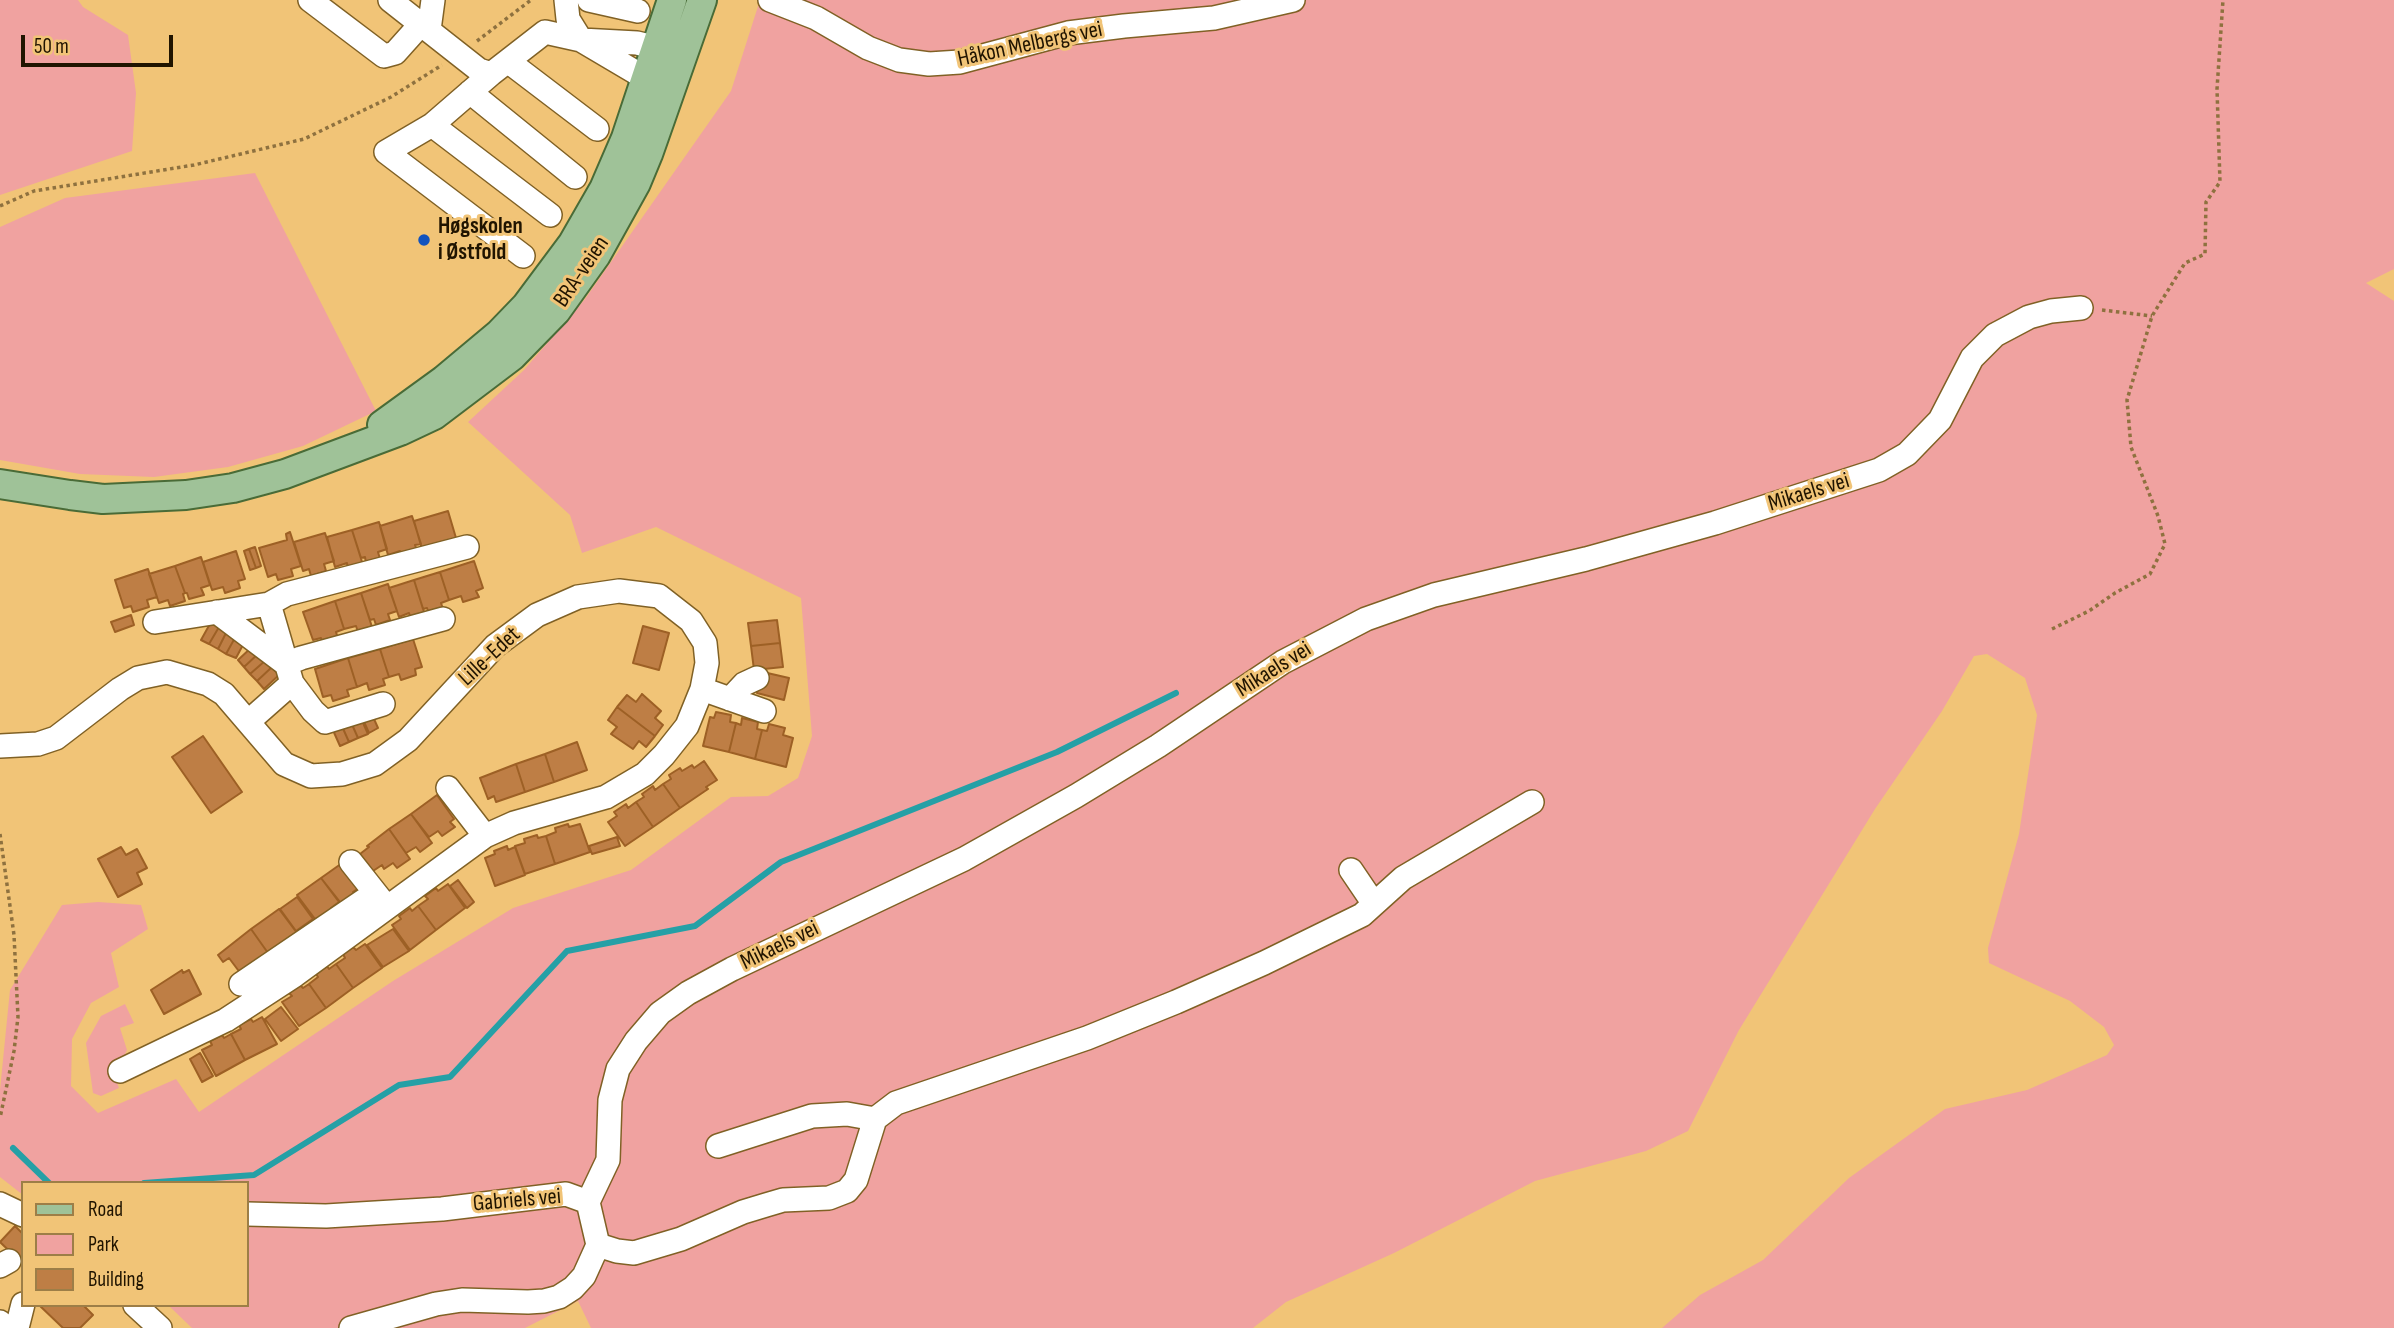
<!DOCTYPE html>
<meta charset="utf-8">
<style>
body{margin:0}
#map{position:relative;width:2394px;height:1328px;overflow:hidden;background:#f1c477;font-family:"Sofia Sans Condensed",sans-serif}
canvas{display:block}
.legend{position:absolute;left:21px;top:1181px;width:228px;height:126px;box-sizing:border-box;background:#f1c477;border:2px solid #9d7e47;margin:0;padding:9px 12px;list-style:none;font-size:21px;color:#201400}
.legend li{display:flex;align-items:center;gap:14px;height:35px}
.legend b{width:35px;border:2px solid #9d7e47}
.scale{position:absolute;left:21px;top:35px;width:152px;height:32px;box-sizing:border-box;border:4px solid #201400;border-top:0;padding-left:9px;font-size:21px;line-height:24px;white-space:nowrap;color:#201400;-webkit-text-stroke:5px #f1c477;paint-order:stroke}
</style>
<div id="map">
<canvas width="2394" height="1328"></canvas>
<ul class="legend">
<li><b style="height:9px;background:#9fc298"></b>Road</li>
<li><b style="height:19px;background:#f0a2a0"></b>Park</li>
<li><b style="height:19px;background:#be7e45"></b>Building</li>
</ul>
<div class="scale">50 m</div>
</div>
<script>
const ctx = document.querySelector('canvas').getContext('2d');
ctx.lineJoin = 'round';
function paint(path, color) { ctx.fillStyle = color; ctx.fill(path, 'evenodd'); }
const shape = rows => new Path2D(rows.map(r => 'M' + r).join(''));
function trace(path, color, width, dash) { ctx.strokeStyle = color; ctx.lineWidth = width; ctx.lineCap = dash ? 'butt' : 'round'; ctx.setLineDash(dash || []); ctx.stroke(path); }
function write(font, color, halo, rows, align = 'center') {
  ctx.font = font + ' "Sofia Sans Condensed",sans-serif'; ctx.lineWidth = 6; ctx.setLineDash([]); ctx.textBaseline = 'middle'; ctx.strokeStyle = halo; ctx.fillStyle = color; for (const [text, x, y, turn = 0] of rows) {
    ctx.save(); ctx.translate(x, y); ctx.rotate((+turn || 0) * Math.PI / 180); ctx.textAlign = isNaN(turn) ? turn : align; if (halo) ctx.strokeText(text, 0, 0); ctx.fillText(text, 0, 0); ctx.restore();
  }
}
paint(shape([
 [0,0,78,0,83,7,128,35,136,93,132,151,0,195],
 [760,0,2394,0,2394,269,2366,283,2394,301,2394,1328,1662,1328,1700,1295,1763,1260,1849,1178,1945,1109,2027,1090,2107,1055,2114,1045,2104,1027,2070,1001,1989,963,1988,948,2019,834,2037,715,2025,678,1987,654,1974,656,1942,711,1875,809,1739,1030,1688,1131,1646,1151,1535,1181,1394,1253,1286,1302,1253,1328,591,1328,578,1301,525,1328,192,1328,168,1305,247,1305,247,1183,23,1183,23,1195,0,1177,0,1090,10,990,62,905,98,902,141,905,148,929,111,953,119,987,91,1003,72,1039,71,1086,98,1113,176,1079,199,1112,393,981,513,908,631,870,731,797,768,796,798,778,812,736,801,598,656,527,582,553,570,515,468,422,524,370,585,299,731,91],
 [255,173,376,411,303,446,228,467,154,477,80,474,0,460,0,227,65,198],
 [125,1004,134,1023,120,1028,127,1050,122,1061,111,1067,119,1088,101,1096,93,1093,86,1043,101,1016]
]), '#f0a2a0');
trace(shape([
 [13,1148,49,1183],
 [144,1183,254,1175,399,1085,450,1077,567,951,695,926,781,862,1057,752,1176,693]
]), '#25a0a6', 6);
const building = shape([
 [448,511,456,538,422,549,414,521,448,511],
 [412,516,421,544,415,545,418,553,401,557,400,551,388,555,380,526,412,516],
 [379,522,387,549,378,552,380,559,366,563,365,557,361,558,352,530,379,522],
 [352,530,363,565,348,569,347,563,335,567,327,537,352,530],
 [290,532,301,566,291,569,293,576,278,580,276,574,268,577,259,548,287,540,286,534,290,532],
 [325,533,334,561,324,564,326,571,311,576,309,569,303,571,294,542,325,533],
 [255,547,261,566,256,568,249,549,255,547],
 [249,549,256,568,250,570,244,551,249,549],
 [236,551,245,579,238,581,240,588,225,593,223,587,212,590,203,562,236,551],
 [201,557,210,585,201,588,204,595,189,599,187,593,185,593,175,566,201,557],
 [474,561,483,588,476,591,479,597,463,602,461,596,449,600,440,572,474,561],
 [175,566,185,593,183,594,185,601,170,606,168,600,159,603,149,574,175,566],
 [148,569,157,597,147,600,149,607,133,612,131,606,124,608,115,580,148,569],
 [440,572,449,600,441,603,443,609,429,614,427,608,423,609,414,580,440,572],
 [414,580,425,615,411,620,409,613,399,617,389,588,414,580],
 [388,584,397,611,388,614,390,620,376,625,374,619,370,620,361,593,388,584],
 [361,593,372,627,358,632,356,626,344,629,335,601,361,593],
 [335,601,344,629,336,632,338,639,323,644,321,638,313,640,303,612,335,601],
 [131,615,134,625,115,632,111,622,131,615],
 [777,620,780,643,751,646,748,623,777,620],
 [211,622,219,627,209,644,201,640,211,622],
 [643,626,669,633,659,670,633,663,643,626],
 [219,627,227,631,218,649,209,644,219,627],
 [227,631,236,636,226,654,218,649,227,631],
 [236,636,245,641,236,658,226,654,236,636],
 [413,639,422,667,415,669,416,675,401,680,399,674,389,677,380,649,413,639],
 [780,643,783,667,754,670,751,646,780,643],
 [253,646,259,653,244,667,238,660,253,646],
 [380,649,389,677,383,679,385,685,369,690,367,683,357,687,348,658,380,649],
 [259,653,266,660,250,674,244,667,259,653],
 [348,658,357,687,347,690,349,696,333,701,331,695,323,697,315,669,348,658],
 [266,660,272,667,257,681,250,674,266,660],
 [272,667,279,675,264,689,257,681,272,667],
 [763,672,789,678,784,700,757,693,763,672],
 [642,694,661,711,655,718,663,725,655,736,617,707,627,695,636,702,642,694],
 [617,707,655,736,646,747,639,741,633,749,611,734,617,727,608,720,617,707],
 [370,710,378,728,369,733,361,715,370,710],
 [716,712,731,715,730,722,736,723,729,752,703,746,710,717,714,718,716,712],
 [360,716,368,734,358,738,350,720,360,716],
 [742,718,758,722,757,729,762,730,755,759,729,752,736,723,741,725,742,718],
 [350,720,358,738,349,742,341,724,350,720],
 [341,724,349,742,340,746,332,728,341,724],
 [769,724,785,728,783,735,793,738,786,767,755,759,762,730,767,731,769,724],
 [203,736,242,792,211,813,172,757,203,736],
 [577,742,587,770,554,782,545,754,577,742],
 [545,754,554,782,525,792,516,764,545,754],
 [704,761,717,780,706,787,708,789,680,808,663,784,671,779,669,775,680,768,682,771,692,765,694,768,704,761],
 [516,764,525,792,496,802,494,796,488,799,480,778,516,764],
 [663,784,680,808,653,827,636,802,644,797,642,794,653,786,655,790,663,784],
 [437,795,454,819,450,822,455,827,442,836,438,831,429,837,411,814,437,795],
 [636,802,653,827,625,846,608,822,617,816,614,812,626,804,628,808,636,802],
 [411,814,432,843,420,852,416,847,406,853,389,829,411,814],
 [568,824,569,827,580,824,590,852,555,864,546,836,556,832,555,828,568,824],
 [389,829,410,859,397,868,393,863,384,869,382,865,373,871,360,854,369,847,367,846,389,829],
 [537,835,538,838,546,836,555,864,525,874,515,846,525,843,524,839,537,835],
 [617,837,620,846,592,854,589,846,617,837],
 [507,846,508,850,515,847,525,875,495,886,485,858,495,854,494,851,507,846],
 [121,847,126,855,137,849,147,868,137,873,142,884,118,897,98,859,121,847],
 [345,861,363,885,353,892,357,897,344,907,321,878,345,861],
 [321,878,339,902,331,908,335,913,322,923,318,918,315,919,297,895,321,878],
 [458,880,474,902,467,908,450,886,458,880],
 [448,884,465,908,436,930,418,906,428,899,425,896,436,888,438,891,448,884],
 [297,897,313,919,296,931,280,909,297,897],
 [418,906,436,930,410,950,392,925,401,919,399,916,410,908,412,911,418,906],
 [279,909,297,933,268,953,251,929,279,909],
 [251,929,268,953,241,974,229,958,223,962,218,955,251,929],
 [393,929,409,951,383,967,367,945,393,929],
 [365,944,382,968,353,988,336,964,345,958,343,954,353,947,356,950,365,944],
 [336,964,353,988,326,1008,309,984,318,977,316,974,327,966,329,969,336,964],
 [182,970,183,973,189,970,201,994,164,1014,151,990,182,970],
 [309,984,326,1008,299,1026,282,1002,292,996,289,993,300,985,303,988,309,984],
 [281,1007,298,1029,281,1041,265,1019,281,1007],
 [262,1017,277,1044,245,1060,231,1034,241,1029,239,1025,251,1019,253,1022,262,1017],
 [231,1034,245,1060,216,1076,202,1050,212,1045,210,1041,222,1035,224,1038,231,1034],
 [200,1053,213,1076,202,1082,190,1059,200,1053],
 [15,1226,23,1234,23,1264,0,1242,15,1226],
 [39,1305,83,1305,93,1315,80,1328,63,1328,39,1305]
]);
paint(building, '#be7e45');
trace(building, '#9d6025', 2);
const minor = shape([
 [310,0,384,56,395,53,421,24],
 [390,0,479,70,491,74,545,32,581,40,637,43,657,48,666,58],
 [566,0,568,19,581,40,647,79,660,75],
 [589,0,638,11],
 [770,0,816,18,868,48,899,60,929,64,960,62,1068,33,1124,26,1214,18,1293,0],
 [429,30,433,0],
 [509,62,597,129],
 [491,74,432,125,386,152,523,256],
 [470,92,575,177],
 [432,125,550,215],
 [217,612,286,664,301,658,443,619],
 [155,622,269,604],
 [292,683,313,711,325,722,383,704],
 [702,689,764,711],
 [730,699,744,684,757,678],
 [249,721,292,683,269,604,287,594,467,547],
 [0,746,38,744,56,738,120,689,138,678,167,672,208,684,224,694,284,764,311,776,342,774,375,764,408,740,495,646,537,615,578,597,619,591,659,596,691,621,705,643,707,663,702,689,687,726,664,755,645,774,606,797,514,823,485,836,295,975,226,1020,120,1071],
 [448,788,485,836],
 [351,862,385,905],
 [1351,870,1374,904],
 [241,984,375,893],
 [718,1146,812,1116,847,1114,875,1119],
 [588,1202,608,1160,610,1100,618,1069,636,1041,660,1013,688,993,732,969,964,859,1076,796,1158,746,1283,662,1366,619,1434,595,1586,559,1715,523,1879,470,1907,454,1940,420,1972,358,1995,335,2029,317,2051,311,2081,308],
 [0,1204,23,1215],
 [247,1214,326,1216,442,1209,566,1194,588,1202],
 [598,1245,617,1251,634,1253,681,1239,743,1212,766,1205,783,1200,829,1198,847,1191,856,1180,875,1119,896,1103,1087,1038,1176,1002,1264,963,1362,915,1403,878,1532,802],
 [0,1266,9,1261],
 [135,1305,160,1328],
 [0,1322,1,1328],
 [17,1328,23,1304],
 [351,1328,436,1304,462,1300,528,1302,544,1301,559,1297,573,1288,584,1276,598,1245,588,1202]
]);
const major = shape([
 [382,425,444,380,499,334,526,306,573,243,604,189,626,138,672,0],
 [0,484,70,495,103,499,186,495,233,488,285,474,400,431,434,415,512,356,556,311,596,255,636,183,648,154,702,0]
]);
trace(minor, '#806125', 26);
trace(major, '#496b37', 32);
trace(shape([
 [477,41,531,0],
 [0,206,34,191,194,165,304,139,391,97,442,65],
 [2102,310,2152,316],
 [2052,629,2089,611,2115,593,2150,574,2165,544,2158,516,2131,447,2127,400,2152,316,2185,263,2205,254,2206,202,2220,182,2217,89,2223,0],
 [0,834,14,935,18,1017,14,1051,0,1118]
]), '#8e713f', 3.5, [3.5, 3.5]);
trace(minor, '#fff', 23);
trace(major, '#9fc298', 28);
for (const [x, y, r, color] of [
 [424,240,7,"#1253be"]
]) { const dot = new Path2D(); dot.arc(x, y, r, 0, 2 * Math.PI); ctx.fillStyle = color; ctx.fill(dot); trace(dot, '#f1c477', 2.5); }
write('23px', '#201400', '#f1c477', [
 ["Håkon Melbergs vei",1030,45,-12],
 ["BRA-veien",582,272,-56],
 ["Mikaels vei",1809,493,-17],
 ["Lille-Edet",490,657,-43],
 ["Mikaels vei",1274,670,-32],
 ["Mikaels vei",780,946,-26],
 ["Gabriels vei",517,1201,-5]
]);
write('bold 23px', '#201400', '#f1c477', [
 ["Høgskolen",438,227],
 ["i Østfold",438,253]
], 'left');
</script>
